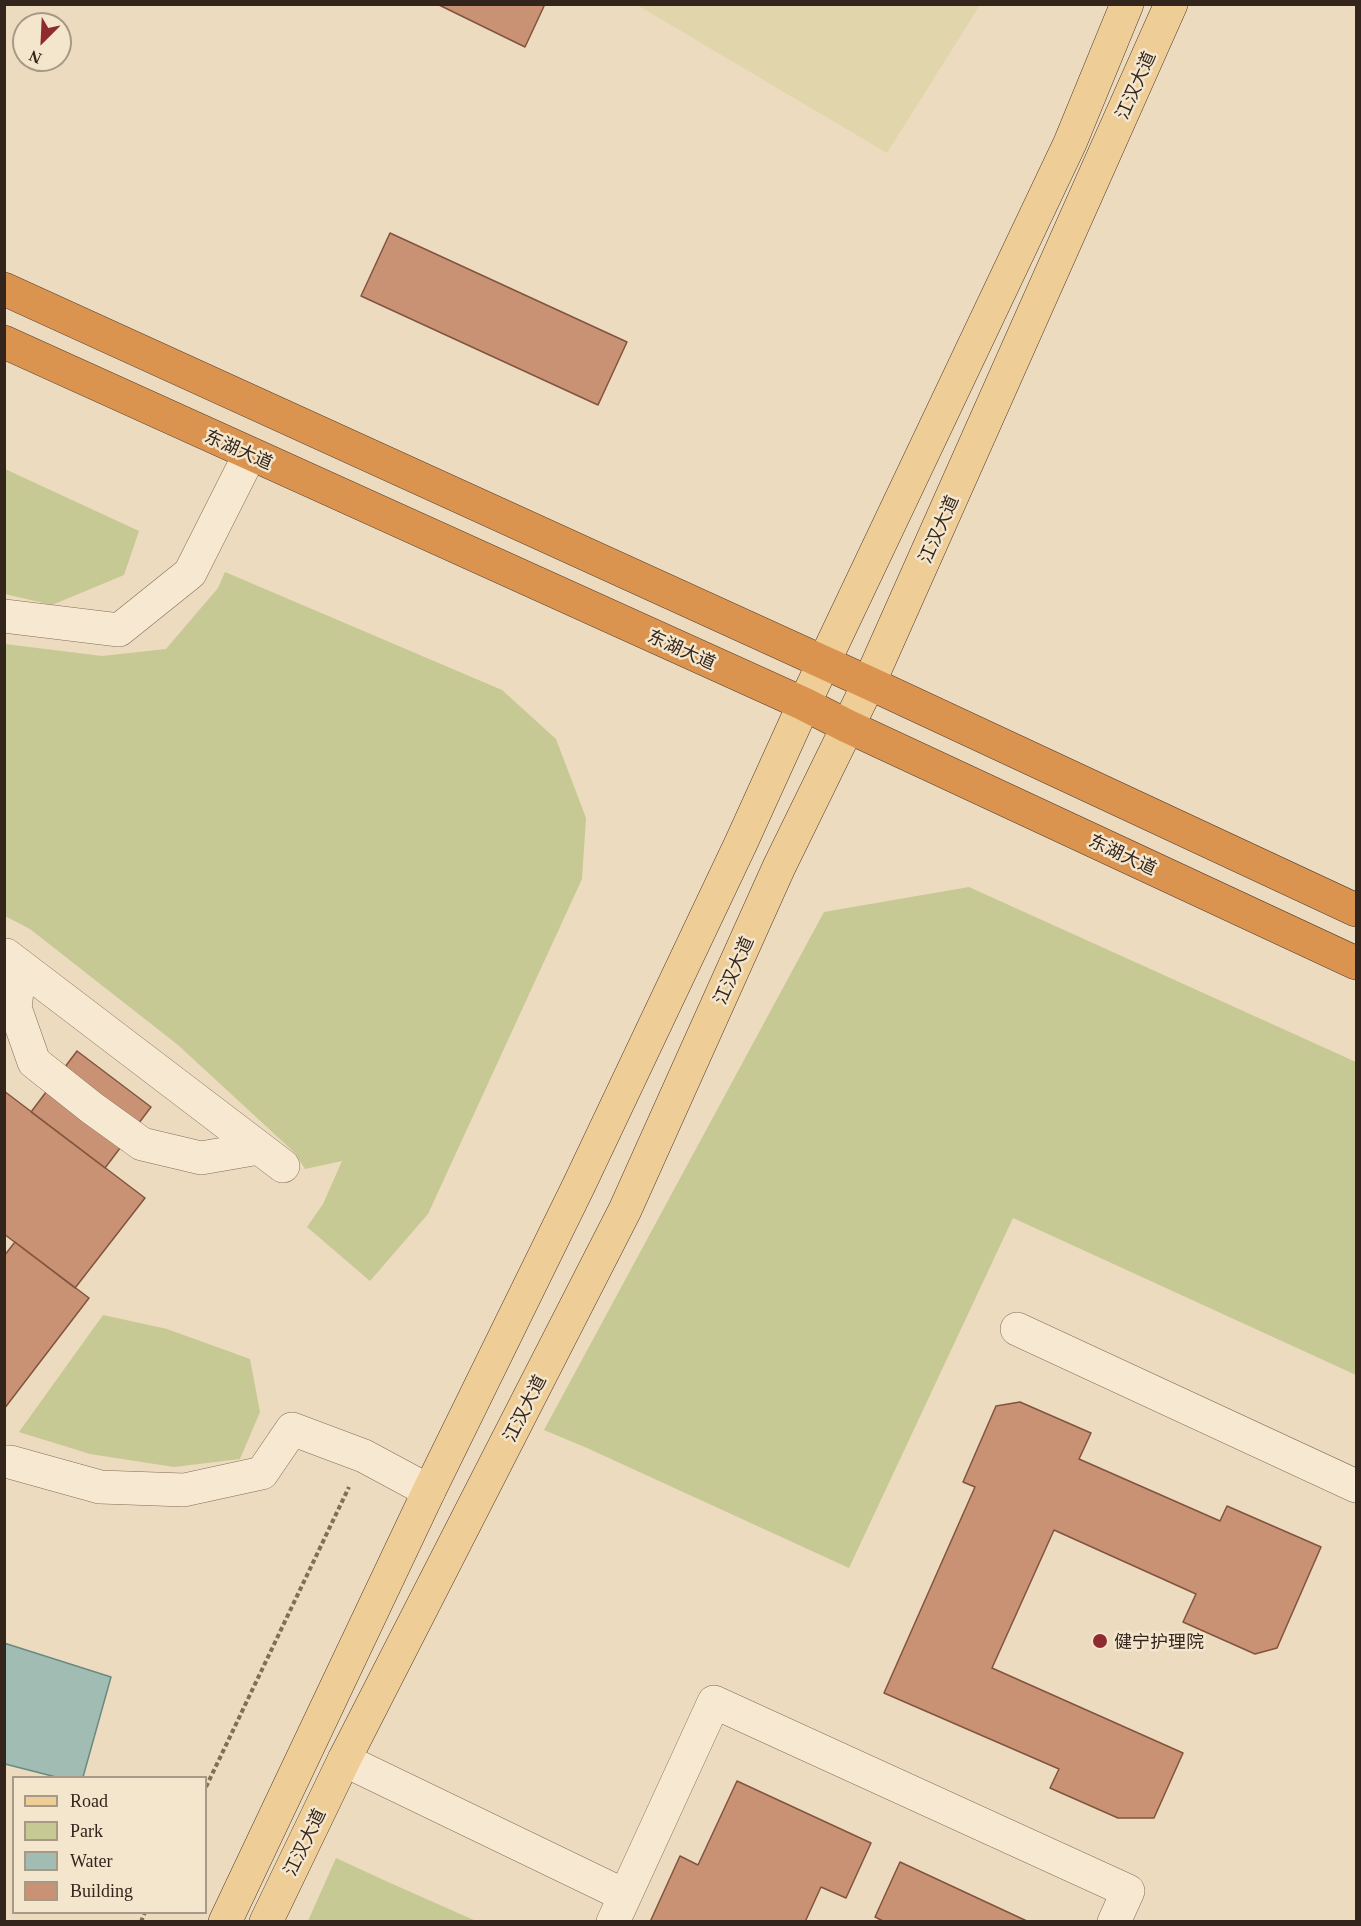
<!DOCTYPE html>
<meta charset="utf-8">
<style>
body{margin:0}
#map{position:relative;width:1361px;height:1926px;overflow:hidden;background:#ecdbbe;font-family:Georgia,serif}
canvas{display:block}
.frame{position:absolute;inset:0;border:6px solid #33251c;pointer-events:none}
.legend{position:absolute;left:12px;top:1776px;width:195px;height:138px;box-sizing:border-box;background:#f3e6cd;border:2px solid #a69986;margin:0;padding:8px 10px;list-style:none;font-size:18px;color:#33251c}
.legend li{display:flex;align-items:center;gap:12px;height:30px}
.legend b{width:30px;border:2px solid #a69986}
.north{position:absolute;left:12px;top:12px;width:60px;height:60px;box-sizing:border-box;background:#f3e6cd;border:2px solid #a69986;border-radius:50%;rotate:204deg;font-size:16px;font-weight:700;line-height:24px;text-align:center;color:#33251c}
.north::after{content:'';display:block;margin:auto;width:21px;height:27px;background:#902a31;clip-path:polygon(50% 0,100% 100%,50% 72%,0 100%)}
</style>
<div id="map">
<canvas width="1361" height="1926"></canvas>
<div class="frame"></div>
<ul class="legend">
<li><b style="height:8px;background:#efcd96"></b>Road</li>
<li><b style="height:16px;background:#c6c993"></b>Park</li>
<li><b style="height:16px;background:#a1bdb3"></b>Water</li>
<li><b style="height:16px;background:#c99275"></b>Building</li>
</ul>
<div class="north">N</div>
</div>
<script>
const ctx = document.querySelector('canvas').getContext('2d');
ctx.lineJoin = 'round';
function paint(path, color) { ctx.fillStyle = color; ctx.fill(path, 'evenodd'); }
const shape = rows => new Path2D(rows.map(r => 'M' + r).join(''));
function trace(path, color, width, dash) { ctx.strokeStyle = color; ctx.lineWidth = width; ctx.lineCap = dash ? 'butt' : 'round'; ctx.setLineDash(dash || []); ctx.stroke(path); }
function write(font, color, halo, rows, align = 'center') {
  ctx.font = font + ' Georgia,"Noto Sans SC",serif'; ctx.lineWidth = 5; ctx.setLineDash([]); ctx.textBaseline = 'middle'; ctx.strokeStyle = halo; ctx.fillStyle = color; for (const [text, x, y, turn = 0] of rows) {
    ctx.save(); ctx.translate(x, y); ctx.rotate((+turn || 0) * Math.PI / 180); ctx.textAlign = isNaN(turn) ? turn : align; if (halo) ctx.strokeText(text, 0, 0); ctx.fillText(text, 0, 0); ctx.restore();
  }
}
paint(shape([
 [637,5,980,4,980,5,887,153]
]), '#e1d5ac');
paint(shape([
 [5,469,139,531,124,575,52,605,5,594],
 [225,572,502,690,556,739,586,818,582,879,428,1214,370,1281,307,1227,323,1204,342,1161,305,1169,295,1153,178,1045,30,929,5,916,5,644,102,656,166,649,218,588],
 [969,887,1356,1062,1356,1375,1013,1218,849,1568,587,1448,544,1430,824,912],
 [103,1315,167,1329,250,1359,260,1412,240,1459,174,1467,90,1454,19,1432],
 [336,1858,388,1882,476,1921,308,1921]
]), '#c6c993');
const water = shape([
 [4,1643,111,1677,83,1777,56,1777,5,1764,4,1643]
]);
paint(water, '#a1bdb3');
trace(water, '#698a80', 1.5);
const building = shape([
 [437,4,545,4,525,47,437,4],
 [390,233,627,342,598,405,361,296,390,233],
 [77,1051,151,1107,105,1168,31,1112,77,1051],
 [4,1091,145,1198,75,1288,4,1234,4,1091],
 [15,1242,89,1298,4,1409,4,1256,15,1242],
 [1020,1402,1091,1433,1079,1459,1220,1521,1227,1506,1321,1547,1277,1648,1255,1654,1183,1622,1196,1594,1054,1530,992,1668,1183,1753,1154,1818,1118,1818,1050,1788,1059,1769,884,1693,975,1487,963,1482,996,1406,1020,1402],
 [737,1781,871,1843,846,1898,821,1887,805,1922,650,1922,680,1856,698,1865,737,1781],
 [900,1862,1029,1922,885,1922,875,1917,900,1862]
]);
paint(building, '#c99275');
trace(building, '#81543e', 1.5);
const minor = shape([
 [4,616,119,630,190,573,250,454],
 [6,955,283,1166],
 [20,966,15,1008,34,1062,92,1108,142,1144,201,1158,259,1148],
 [1017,1329,1356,1486],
 [10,1462,100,1487,184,1490,262,1473,292,1429,364,1456,429,1491],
 [344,1760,624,1895],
 [613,1922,714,1702,1128,1891,1114,1922]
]);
const major = shape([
 [225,1922,429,1491,579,1185,741,843,804,704,1070,143,1127,4],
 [266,1922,344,1760,625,1210,779,867,869,683,1171,4]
]);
const highway = shape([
 [4,289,869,683,1356,910],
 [4,342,804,704,847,726,1356,963]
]);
trace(minor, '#836c58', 34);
trace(major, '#513b2c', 34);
trace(highway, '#513b2c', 34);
trace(shape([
 [206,1787,349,1487],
 [141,1922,145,1912]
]), '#836c58', 4, [4.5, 3]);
trace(minor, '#f7e9d1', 33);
trace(major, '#efcd96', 33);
trace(highway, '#da9450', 33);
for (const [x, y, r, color] of [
 [1100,1641,8,"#902a31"]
]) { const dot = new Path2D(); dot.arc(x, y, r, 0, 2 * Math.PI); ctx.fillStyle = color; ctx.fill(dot); trace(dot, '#f3e6cd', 2); }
write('18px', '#33251c', '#f3e6cd', [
 ["江汉大道",1135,85,-66],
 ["东湖大道",239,449,24],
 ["江汉大道",938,529,-66],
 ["东湖大道",682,649,24],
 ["东湖大道",1123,854,25],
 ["江汉大道",733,970,-66],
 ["江汉大道",524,1408,-63],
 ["江汉大道",304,1842,-64]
]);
write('18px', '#33251c', '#f3e6cd', [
 ["健宁护理院",1114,1641]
], 'left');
</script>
